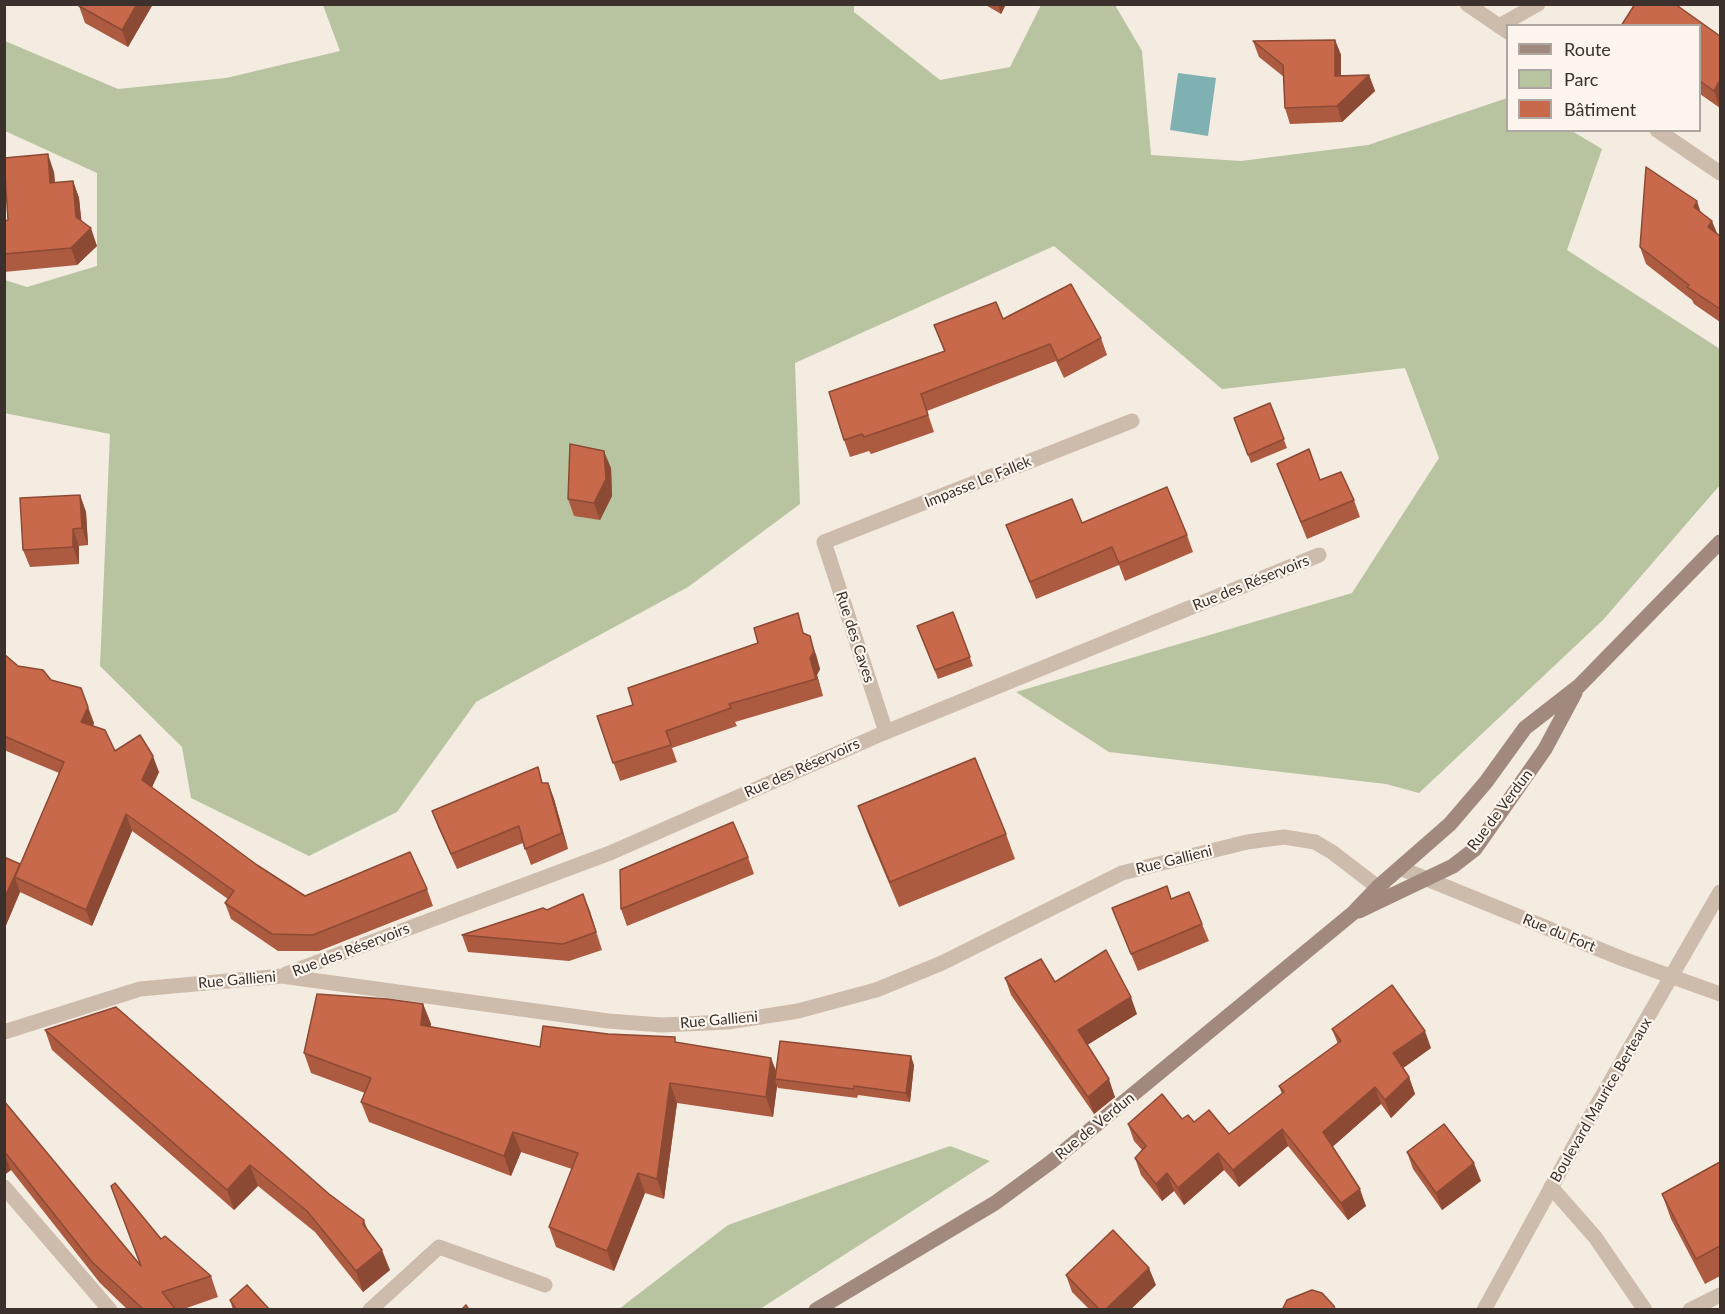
<!DOCTYPE html>
<meta charset="utf-8">
<style>
body{margin:0}
#map{position:relative;width:1725px;height:1314px;overflow:hidden;background:#f4ebe1;font-family:Lato,sans-serif}
canvas{display:block}
.frame{position:absolute;inset:0;border:6px solid #3b302b;pointer-events:none}
.legend{position:absolute;left:1506px;top:24px;width:195px;height:108px;box-sizing:border-box;background:#fbf5ee;border:2px solid #aea6a0;margin:0;padding:8px 10px;list-style:none;font-size:18px;color:#3b302b}
.legend li{display:flex;align-items:center;gap:12px;height:30px}
.legend b{width:30px;border:2px solid #aea6a0}
</style>
<div id="map">
<canvas width="1725" height="1314"></canvas>
<div class="frame"></div>
<ul class="legend">
<li><b style="height:8px;background:#a18a7d"></b>Route</li>
<li><b style="height:16px;background:#b8c4a0"></b>Parc</li>
<li><b style="height:16px;background:#c8694b"></b>Bâtiment</li>
</ul>
</div>
<script>
const ctx = document.querySelector('canvas').getContext('2d');
ctx.lineJoin = 'round';
function paint(path, color) { ctx.fillStyle = color; ctx.fill(path, 'evenodd'); }
const shape = rows => new Path2D(rows.map(r => 'M' + r).join(''));
function trace(path, color, width, dash) { ctx.strokeStyle = color; ctx.lineWidth = width; ctx.lineCap = dash ? 'butt' : 'round'; ctx.setLineDash(dash || []); ctx.stroke(path); }
function write(font, color, halo, rows, align = 'center') {
  ctx.font = font + ' Lato,sans-serif'; ctx.lineWidth = 4.5; ctx.setLineDash([]); ctx.textBaseline = 'middle'; ctx.strokeStyle = halo; ctx.fillStyle = color; for (const [text, x, y, turn = 0] of rows) {
    ctx.save(); ctx.translate(x, y); ctx.rotate((+turn || 0) * Math.PI / 180); ctx.textAlign = isNaN(turn) ? turn : align; if (halo) ctx.strokeText(text, 0, 0); ctx.fillText(text, 0, 0); ctx.restore();
  }
}
paint(shape([
 [323,5,854,5,854,12,940,80,1010,67,1041,5,1115,5,1142,51,1151,155,1241,161,1368,145,1507,98,1508,130,1572,131,1602,149,1567,250,1720,349,1720,485,1603,620,1419,793,1386,784,1109,752,1016,692,1352,593,1439,458,1405,368,1222,389,1054,246,795,363,800,504,688,587,476,702,397,812,309,856,191,798,182,747,100,666,110,434,4,413,5,280,27,287,97,266,97,173,5,131,5,41,118,89,226,78,340,51],
 [950,1146,990,1161,760,1309,619,1309,728,1225]
]), '#b8c4a0');
paint(shape([
 [1178,73,1216,78,1208,136,1170,130]
]), '#7fb0b2');
trace(shape([
 [1499,26,1538,4],
 [886,732,824,542,1132,421],
 [1551,1187,1595,1237,1645,1310],
 [1690,1310,1720,1295]
]), '#cdbbac', 15);
trace(shape([
 [1467,4,1508,32],
 [1657,130,1720,173],
 [1400,868,1623,959,1720,994],
 [286,974,610,853,886,732,1319,555],
 [4,1032,140,989,282,976,608,1021,662,1025,728,1022,798,1011,876,990,942,963,1122,873,1247,842,1284,837,1315,842,1332,852,1388,895],
 [4,1187,110,1310],
 [370,1310,439,1247,545,1285],
 [1484,1310,1586,1124,1720,892]
]), '#cdbbac', 15);
trace(shape([
 [1359,911,1453,866,1475,849,1545,749,1575,693],
 [816,1310,995,1203,1051,1162,1353,913,1378,887,1450,824,1486,782,1525,728,1579,686,1720,542]
]), '#a18a7d', 15);
paint(shape([
 [153,4,128,47,85,23,79,6],
 [984,4,1006,4,1001,14],
 [1700,26,1720,108,1700,94],
 [1335,40,1341,55,1341,76,1369,75,1375,91,1342,122,1290,124,1285,108,1284,77,1259,57,1253,41],
 [54,172,55,183,73,181,79,198,81,221,97,246,77,265,4,272,4,221,8,220],
 [1701,212,1717,233,1720,236,1720,322,1694,304,1692,300,1646,264,1640,247],
 [1003,319,1101,338,1107,355,1064,378,1056,361,927,411,934,432,871,454,869,451,850,457,844,440,944,351,934,325],
 [1270,403,1287,448,1251,463,1234,418],
 [1277,464,1320,480,1354,500,1360,517,1307,539],
 [611,468,612,496,600,520,574,516,568,499],
 [80,495,86,512,88,545,79,546,79,564,30,567,23,550],
 [1082,523,1187,535,1193,552,1125,581,1119,565,1036,599,1006,525],
 [953,612,973,666,938,679,917,626],
 [805,634,816,654,820,669,817,675,823,696,735,722,737,726,672,748,677,762,620,781,597,716,633,705],
 [4,654,18,666,51,680,94,723,93,726,115,751,159,772,152,787,257,865,305,896,427,889,433,906,319,951,278,951,231,919,225,903,228,899,132,831,92,926,20,892,4,930,4,857,20,864,59,773,4,750],
 [543,783,548,783,554,799,568,849,531,865,523,843,457,869,438,827,432,811],
 [858,806,1006,834,1015,859,899,907,867,831],
 [748,857,754,874,627,926,621,909],
 [583,894,602,950,569,961,468,952,462,935,547,910],
 [1112,908,1202,924,1209,941,1138,971],
 [1005,978,1055,982,1137,1014,1087,1045,1115,1097,1094,1114,1011,995],
 [423,1004,431,1024,430,1027,540,1047,677,1043,776,1070,914,1065,910,1102,858,1095,857,1098,778,1088,777,1086,773,1117,677,1103,664,1199,645,1193,614,1271,556,1247,549,1227,572,1169,521,1152,511,1176,369,1122,361,1102,365,1093,311,1073,304,1053],
 [1332,1029,1431,1048,1403,1068,1409,1077,1415,1094,1391,1118,1381,1104,1332,1147,1366,1206,1348,1220,1288,1146,1239,1187,1224,1170,1184,1205,1174,1191,1162,1201,1141,1175,1135,1158,1142,1150,1134,1141,1128,1124,1182,1119,1194,1122,1229,1134,1282,1094,1279,1086,1338,1044],
 [45,1030,329,1194,364,1220,368,1231,390,1270,363,1292,315,1232,258,1186,234,1210,52,1050],
 [4,1101,140,1266,161,1239,211,1276,218,1297,181,1310,128,1310,100,1283,11,1170,4,1175],
 [1407,1152,1481,1181,1442,1210,1413,1169],
 [1720,1162,1720,1276,1705,1284,1671,1219,1662,1194],
 [1066,1275,1156,1285,1130,1310,1090,1310,1072,1292],
 [230,1300,270,1310,233,1310]
]), '#ac5a40');
paint(shape([
 [137,4,153,4,128,47,122,30],
 [998,4,1006,4,1001,14],
 [1335,40,1341,55,1341,91,1335,76],
 [1369,75,1375,91,1342,122,1337,106],
 [1720,80,1720,108,1714,91],
 [48,154,54,172,56,201,50,183],
 [73,181,79,198,83,234,76,217],
 [1697,201,1703,219,1694,207],
 [1712,221,1719,238,1708,227],
 [91,228,97,246,77,265,71,248],
 [604,451,611,468,612,496,600,520,594,503],
 [80,495,86,512,88,545,82,528],
 [73,529,79,546,79,564,73,547],
 [810,636,820,669,817,675,823,696,810,658],
 [87,704,94,723,87,738,81,722],
 [153,756,159,772,148,796,142,780],
 [548,783,554,799,568,849,562,833],
 [126,814,132,831,92,926,86,910],
 [20,864,15,877,20,892,4,930,4,899],
 [583,894,590,911,602,950,596,932],
 [1131,997,1137,1014,1084,1047,1078,1030],
 [423,1004,431,1024,428,1045,421,1025],
 [1425,1031,1431,1048,1399,1071,1393,1053],
 [911,1056,914,1065,910,1102,906,1093],
 [771,1058,779,1078,775,1079,777,1086,773,1117,766,1097],
 [1409,1077,1415,1094,1391,1118,1385,1100],
 [1109,1079,1115,1097,1094,1114,1088,1097],
 [670,1083,677,1103,664,1199,657,1179],
 [1375,1087,1381,1104,1329,1150,1323,1132],
 [1282,1129,1288,1146,1239,1187,1233,1170],
 [513,1132,521,1152,511,1176,504,1156],
 [4,1153,11,1170,4,1175],
 [1218,1153,1224,1170,1184,1205,1178,1188],
 [1474,1163,1481,1181,1442,1210,1436,1193],
 [250,1165,258,1186,234,1210,227,1190],
 [638,1173,645,1193,614,1271,607,1251],
 [1167,1173,1174,1191,1162,1201,1156,1184],
 [1360,1189,1366,1206,1348,1220,1341,1203],
 [382,1250,390,1270,363,1292,356,1271],
 [1149,1268,1156,1285,1130,1310,1105,1310]
]), '#8c4a34');
const building = shape([
 [79,4,137,4,122,30,79,6,79,4],
 [1635,4,1675,4,1720,36,1720,80,1714,91,1700,81,1700,26,1621,26,1635,4],
 [1335,40,1335,76,1369,75,1337,106,1285,108,1283,65,1253,41,1335,40],
 [48,154,50,183,73,181,76,217,91,228,71,248,4,254,4,221,8,220,4,158,48,154],
 [1646,167,1697,201,1694,207,1712,221,1708,227,1720,236,1720,309,1687,287,1689,285,1640,247,1646,167],
 [1071,284,1101,338,1058,361,1050,344,921,394,928,415,864,437,862,434,844,440,829,392,945,351,934,325,996,302,1003,319,1071,284],
 [1270,403,1284,439,1248,455,1234,418,1270,403],
 [570,444,604,451,606,479,594,503,568,499,570,444],
 [1309,449,1320,480,1341,472,1354,500,1301,522,1277,464,1309,449],
 [1167,487,1187,535,1119,563,1112,547,1030,582,1006,525,1072,499,1082,523,1167,487],
 [80,495,82,528,73,529,73,547,23,550,20,498,80,495],
 [953,612,970,657,935,670,917,626,953,612],
 [798,613,803,633,810,636,814,652,810,658,816,679,729,704,731,708,666,731,671,745,613,763,597,716,633,705,628,688,758,643,754,628,798,613],
 [4,654,18,666,43,670,51,680,81,688,88,707,81,722,105,730,115,751,140,735,153,756,142,780,257,865,305,896,410,852,427,889,313,935,272,934,225,903,234,891,126,814,86,910,15,877,64,762,4,736,4,654],
 [975,758,1006,834,890,882,858,806,975,758],
 [538,767,542,783,548,783,562,833,525,849,519,826,451,854,432,811,538,767],
 [733,822,748,857,621,909,620,870,733,822],
 [4,857,20,864,4,899,4,857],
 [1167,886,1171,899,1189,892,1202,924,1131,954,1112,908,1167,886],
 [583,894,596,932,563,944,462,935,543,908,547,910,583,894],
 [1106,950,1131,997,1078,1030,1109,1079,1088,1097,1005,978,1041,959,1055,982,1106,950],
 [1392,985,1425,1031,1393,1053,1409,1077,1385,1100,1375,1087,1323,1132,1360,1189,1341,1203,1282,1129,1233,1170,1218,1153,1178,1188,1167,1173,1156,1184,1135,1158,1146,1146,1128,1124,1162,1094,1182,1119,1188,1115,1194,1122,1209,1110,1229,1134,1284,1092,1279,1086,1341,1041,1332,1029,1392,985],
 [317,994,387,999,423,1004,421,1025,540,1047,543,1026,608,1034,675,1037,675,1042,771,1058,766,1097,670,1083,657,1179,638,1173,607,1251,549,1227,578,1153,513,1132,504,1156,361,1102,371,1078,304,1053,317,994],
 [116,1007,329,1194,364,1220,363,1224,382,1250,356,1271,307,1211,250,1165,227,1190,45,1030,116,1007],
 [780,1041,911,1056,906,1093,854,1086,854,1089,775,1079,780,1041],
 [4,1101,141,1266,111,1186,115,1183,161,1239,165,1236,211,1276,162,1292,176,1310,144,1310,92,1262,4,1151,4,1101],
 [1444,1124,1474,1163,1436,1193,1407,1152,1444,1124],
 [1720,1162,1720,1246,1696,1259,1662,1194,1720,1162],
 [1113,1230,1149,1268,1105,1310,1100,1310,1066,1275,1113,1230],
 [247,1285,270,1310,237,1310,230,1300,247,1285],
 [1312,1290,1322,1293,1334,1306,1335,1310,1282,1310,1287,1300,1312,1290],
 [466,1305,469,1310,461,1310,466,1305]
]);
paint(building, '#c8694b');
trace(building, '#8c4a34', 1.5);
write('15px', '#3b302b', '#fbf5ee', [
 ["Impasse Le Fallek",978,482,-22],
 ["Rue des Réservoirs",1251,583,-22],
 ["Rue des Caves",855,637,72],
 ["Rue des Réservoirs",802,768,-24],
 ["Rue de Verdun",1500,810,-53],
 ["Rue Gallieni",1174,860,-14],
 ["Rue du Fort",1559,933,22],
 ["Rue des Réservoirs",351,950,-21],
 ["Rue Gallieni",237,980,-5],
 ["Rue Gallieni",719,1020,-5],
 ["Boulevard Maurice Berteaux",1601,1100,-60],
 ["Rue de Verdun",1095,1126,-39]
]);
</script>
